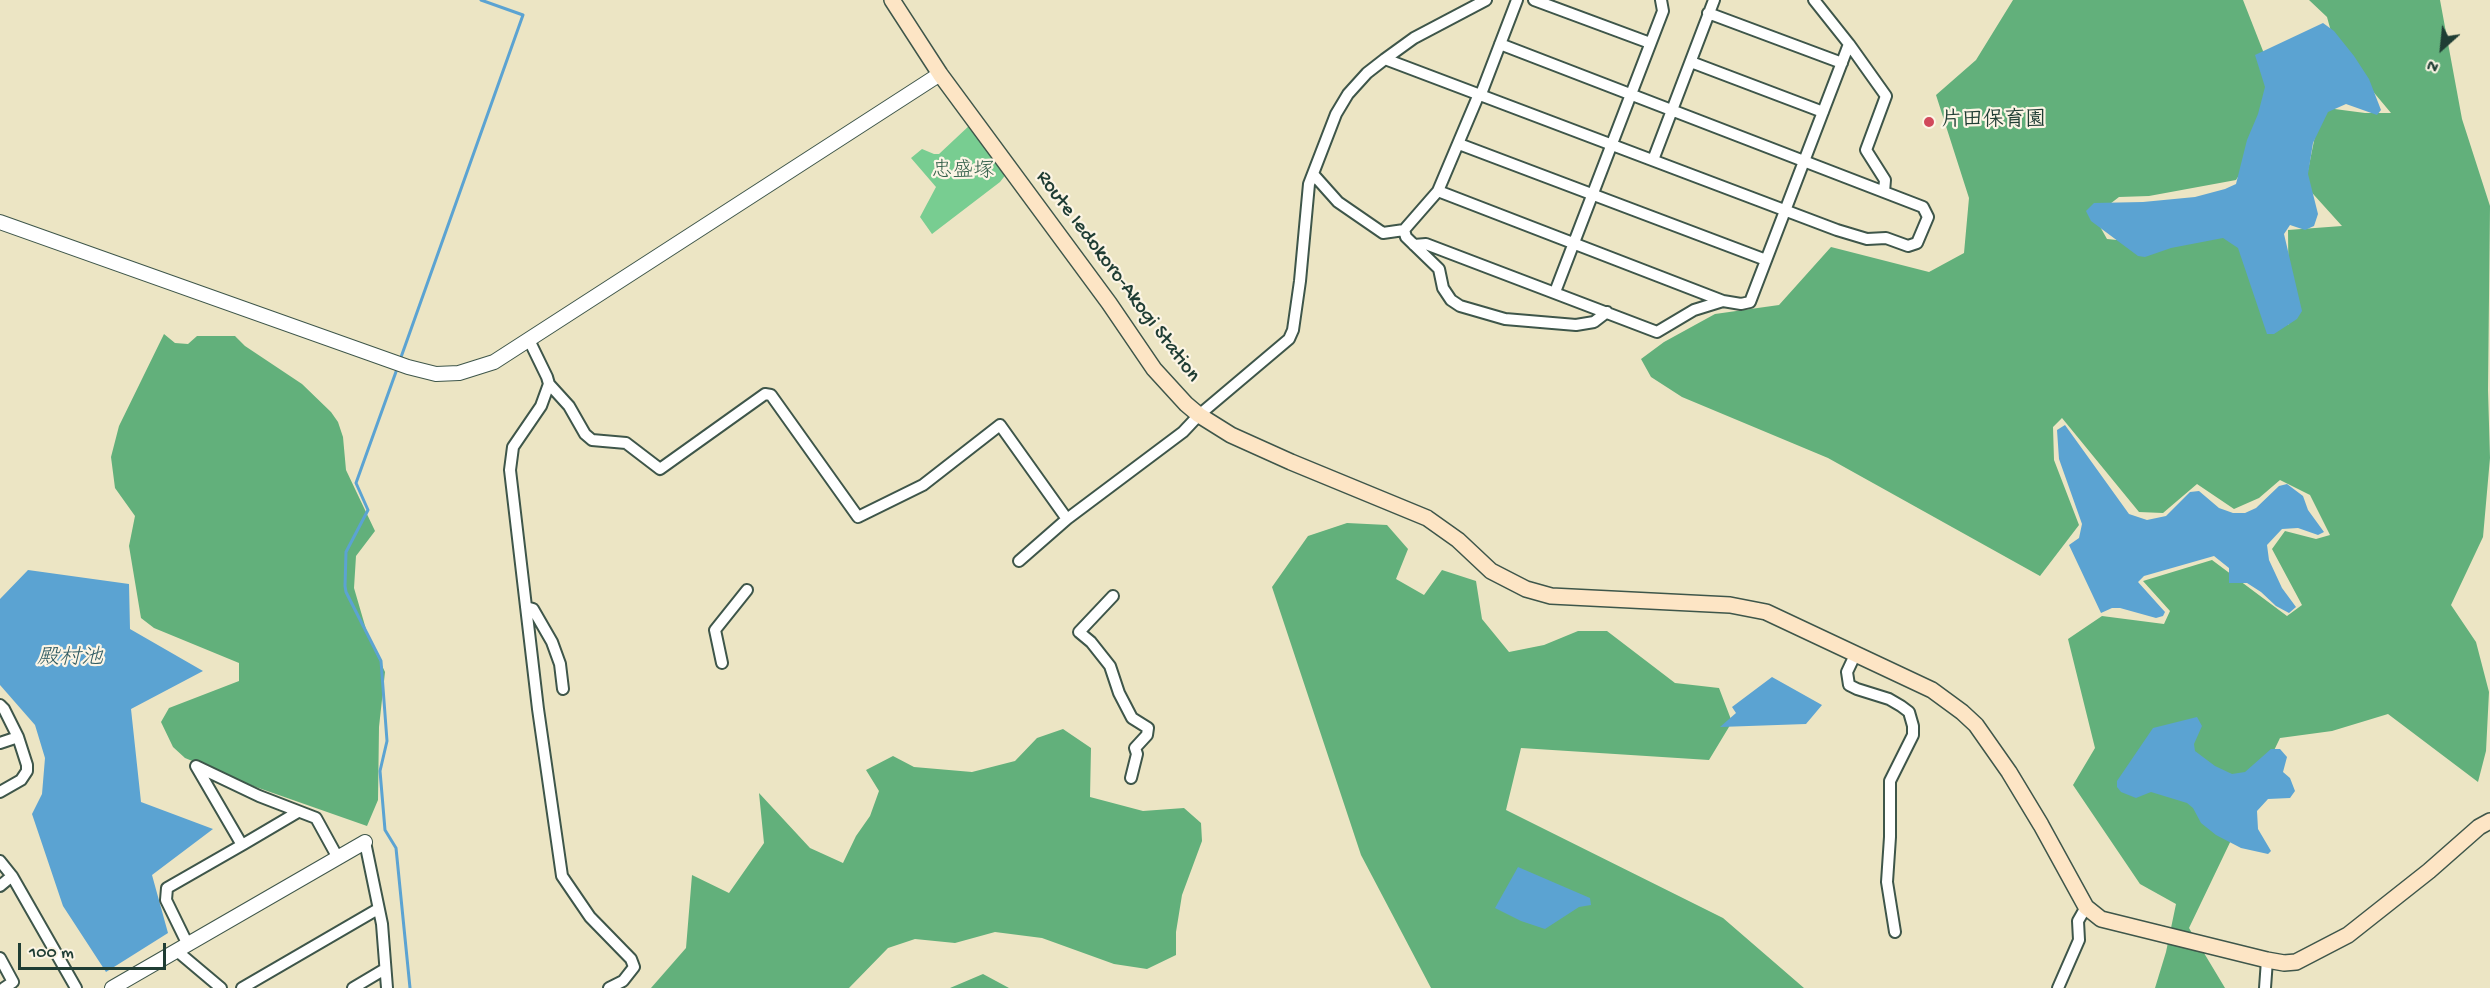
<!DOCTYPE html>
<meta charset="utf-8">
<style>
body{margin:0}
#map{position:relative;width:2490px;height:988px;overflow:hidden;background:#ece5c4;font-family:"Gochi Hand",sans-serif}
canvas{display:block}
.north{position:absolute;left:2412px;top:18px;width:60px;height:60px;-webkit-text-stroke:4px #fcf5e5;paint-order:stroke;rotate:207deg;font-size:16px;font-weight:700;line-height:24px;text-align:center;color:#1f3d34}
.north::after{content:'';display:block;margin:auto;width:21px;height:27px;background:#1f3d34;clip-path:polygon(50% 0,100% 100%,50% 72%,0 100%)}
.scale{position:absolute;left:18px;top:943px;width:148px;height:27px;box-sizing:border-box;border:3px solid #1f3d34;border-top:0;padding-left:8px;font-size:18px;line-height:21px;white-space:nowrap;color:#1f3d34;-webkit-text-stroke:4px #fcf5e5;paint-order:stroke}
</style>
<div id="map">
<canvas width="2490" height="988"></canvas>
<div class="north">N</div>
<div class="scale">100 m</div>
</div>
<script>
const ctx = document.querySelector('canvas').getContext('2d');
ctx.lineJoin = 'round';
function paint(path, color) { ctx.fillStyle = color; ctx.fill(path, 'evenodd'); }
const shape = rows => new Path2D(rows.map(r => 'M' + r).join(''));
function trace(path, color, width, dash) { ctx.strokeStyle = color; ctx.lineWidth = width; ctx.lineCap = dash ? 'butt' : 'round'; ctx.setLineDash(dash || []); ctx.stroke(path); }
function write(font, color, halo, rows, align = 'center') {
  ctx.font = font + ' "Gochi Hand","Klee One",sans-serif'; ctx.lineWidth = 4.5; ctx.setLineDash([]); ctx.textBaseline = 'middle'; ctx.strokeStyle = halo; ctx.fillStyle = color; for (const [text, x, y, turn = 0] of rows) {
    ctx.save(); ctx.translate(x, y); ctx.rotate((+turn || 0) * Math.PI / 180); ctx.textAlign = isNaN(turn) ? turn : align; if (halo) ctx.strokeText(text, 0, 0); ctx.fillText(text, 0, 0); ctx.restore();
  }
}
paint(shape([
 [971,124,1007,173,1000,182,932,234,920,217,936,187,911,158,922,149,934,154,939,154]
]), '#78cd91');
paint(shape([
 [2013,0,2243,0,2274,79,2261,141,2236,180,2149,196,2119,197,2106,207,2098,223,2107,239,2157,244,2234,228,2289,325,2288,230,2342,226,2305,185,2315,136,2327,108,2365,113,2391,113,2335,46,2327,17,2309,0,2440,0,2462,119,2490,206,2488,390,2490,458,2483,537,2451,605,2476,642,2489,692,2486,751,2478,782,2388,714,2332,731,2280,738,2189,928,2225,988,2155,988,2166,952,2176,904,2140,884,2073,785,2095,748,2068,639,2102,616,2164,624,2170,611,2143,581,2212,560,2287,616,2302,605,2272,549,2285,531,2316,539,2330,535,2310,495,2280,480,2259,498,2234,509,2197,484,2163,513,2139,512,2062,418,2053,427,2054,460,2079,525,2040,576,1828,458,1682,397,1651,377,1641,359,1664,342,1715,314,1779,305,1831,247,1929,272,1964,253,1969,198,1936,95,1976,60],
 [164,334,175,343,188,344,197,336,235,336,245,346,302,384,331,412,338,422,343,437,346,470,375,531,356,556,354,588,368,636,385,672,379,727,378,800,367,826,253,786,185,758,173,747,161,722,169,708,239,681,239,663,154,628,141,618,129,546,135,516,115,488,111,457,119,426],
 [1347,523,1387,525,1408,549,1396,579,1424,595,1442,570,1476,581,1482,619,1509,652,1544,645,1578,631,1607,631,1675,683,1719,688,1732,722,1709,760,1521,748,1506,810,1723,918,1804,988,1431,988,1361,855,1272,587,1308,536],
 [1063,729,1091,748,1090,797,1143,811,1184,808,1201,823,1202,841,1182,895,1176,932,1176,955,1147,969,1114,964,1042,938,995,932,955,943,915,939,888,948,849,988,651,988,686,948,692,875,729,893,764,843,759,793,810,848,843,863,856,836,870,816,879,791,866,770,893,756,914,767,972,772,1015,761,1037,738],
 [983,974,1009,988,950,988]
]), '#62b07b');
paint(shape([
 [2323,23,2334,31,2354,56,2369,79,2381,110,2377,115,2346,104,2328,112,2313,143,2308,174,2318,214,2314,226,2305,230,2290,225,2284,234,2302,311,2297,319,2274,334,2267,334,2238,248,2223,238,2171,248,2145,257,2138,256,2091,221,2086,211,2094,203,2143,202,2195,197,2225,189,2236,184,2247,140,2258,114,2265,87,2255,55],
 [2065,425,2129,514,2147,520,2166,516,2190,492,2199,491,2219,508,2233,513,2245,513,2256,508,2279,486,2287,484,2303,496,2308,510,2324,532,2318,535,2298,528,2282,529,2267,545,2269,560,2282,588,2296,607,2289,613,2276,606,2261,592,2247,583,2229,583,2229,568,2214,556,2144,576,2138,582,2165,612,2163,616,2156,618,2120,608,2112,608,2101,613,2069,545,2079,538,2082,524,2059,459,2057,430],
 [28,570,129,584,130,629,203,671,131,709,141,802,213,829,152,875,168,933,106,972,63,906,32,814,42,794,45,758,35,725,0,685,0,599],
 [1772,677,1822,705,1806,724,1720,727,1736,713,1732,707],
 [2197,717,2202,726,2194,744,2195,751,2215,766,2232,774,2245,772,2271,749,2280,749,2287,757,2283,772,2290,778,2295,791,2290,798,2268,799,2257,811,2258,829,2271,851,2268,854,2241,848,2216,835,2201,823,2193,808,2187,803,2151,792,2136,798,2121,792,2117,787,2117,781,2153,728],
 [1518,867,1590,898,1591,905,1579,907,1545,929,1521,921,1495,908]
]), '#5ba3d2');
trace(shape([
 [400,360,523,15,481,0],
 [397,369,356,483,368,510,346,552,345,586,346,592,381,661,387,741,380,771,385,830,396,848,410,988]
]), '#5ba3d2', 3);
const minor = shape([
 [1534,0,1650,43],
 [1814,0,1849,44,1886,96,1866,150,1885,180,1884,192],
 [1708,13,1842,63],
 [1385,59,1837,230,1867,239,1886,238,1908,246,1917,243,1928,217,1923,207,1500,44],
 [1691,62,1823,112],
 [1481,94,1517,0],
 [1459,144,1766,260],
 [1653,160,1714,0],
 [1313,174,1338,202,1383,233,1404,230,1438,191,1479,94],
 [1438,191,1723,301],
 [1404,230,1406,237,1439,269,1443,288,1451,300,1460,306,1505,319,1576,325,1594,322,1607,312],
 [1414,245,1426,244,1657,332,1694,310,1723,301,1741,304,1750,302,1849,44],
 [1555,292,1663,11,1661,0],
 [529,340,547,377,549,384,541,406,513,447,510,470,538,709,562,876,590,917,631,959,634,967,623,981,609,988],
 [549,384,569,406,585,434,592,440,626,443,660,469,765,394,771,395,858,517,923,485,1000,425,1067,519],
 [1019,561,1067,519,1183,432,1199,415,1289,339,1293,330,1300,281,1309,184,1336,114,1348,94,1367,73,1385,59,1414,38,1486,0],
 [1113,596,1079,632,1091,642,1110,666,1119,693,1132,718,1148,728,1147,735,1135,748,1137,754,1131,778],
 [526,607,533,609,552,642,560,664,563,689],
 [1855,655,1847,672,1849,685,1857,689,1889,699,1901,706,1909,712,1913,726,1913,735,1890,781,1890,837,1887,882,1895,932],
 [722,663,715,630,747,590],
 [0,705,4,709,18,737,27,765,27,771,21,780,0,792],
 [0,743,18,737],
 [365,842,382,924,387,988],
 [242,845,298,812],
 [0,861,12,876,76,988],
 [0,886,12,876],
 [188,945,166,900,167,888,242,845,196,766,259,796,316,818,338,858],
 [177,951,221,988],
 [0,958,13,982,4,988],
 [242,988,378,909],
 [353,988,385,969],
 [2058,988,2079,940,2078,921,2086,907],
 [2265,988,2267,960]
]);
const tertiary = shape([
 [0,222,408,367,436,374,459,373,494,362,940,74],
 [112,988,365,842]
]);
const secondary = shape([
 [892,0,940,74,1109,303,1154,369,1186,404,1199,415,1231,435,1291,462,1427,518,1458,540,1491,571,1526,589,1551,596,1730,605,1766,612,1932,690,1962,712,1976,725,2009,772,2041,825,2086,907,2101,919,2267,960,2284,963,2296,962,2348,935,2429,871,2479,827,2490,821]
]);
trace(minor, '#3e564a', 14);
trace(tertiary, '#3e564a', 16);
trace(secondary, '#3e564a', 18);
trace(minor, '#fff', 10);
trace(tertiary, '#fff', 14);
trace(secondary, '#fde5c5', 15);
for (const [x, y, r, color] of [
 [1929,122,6,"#d1495b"]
]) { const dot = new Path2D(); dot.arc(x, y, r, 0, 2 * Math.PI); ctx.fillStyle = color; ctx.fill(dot); trace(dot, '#fcf5e5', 2); }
write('bold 21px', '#1f3d34', '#fcf5e5', [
 ["片田保育園",1941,122]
], 'left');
write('21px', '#35614b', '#fcf5e5', [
 ["忠盛塚",963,173]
]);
write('21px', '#1f3d34', '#fcf5e5', [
 ["Route Iedokoro-Akogi Station",1117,277,53]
]);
write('italic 22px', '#315c63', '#fcf5e5', [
 ["殿村池",70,660]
]);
</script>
